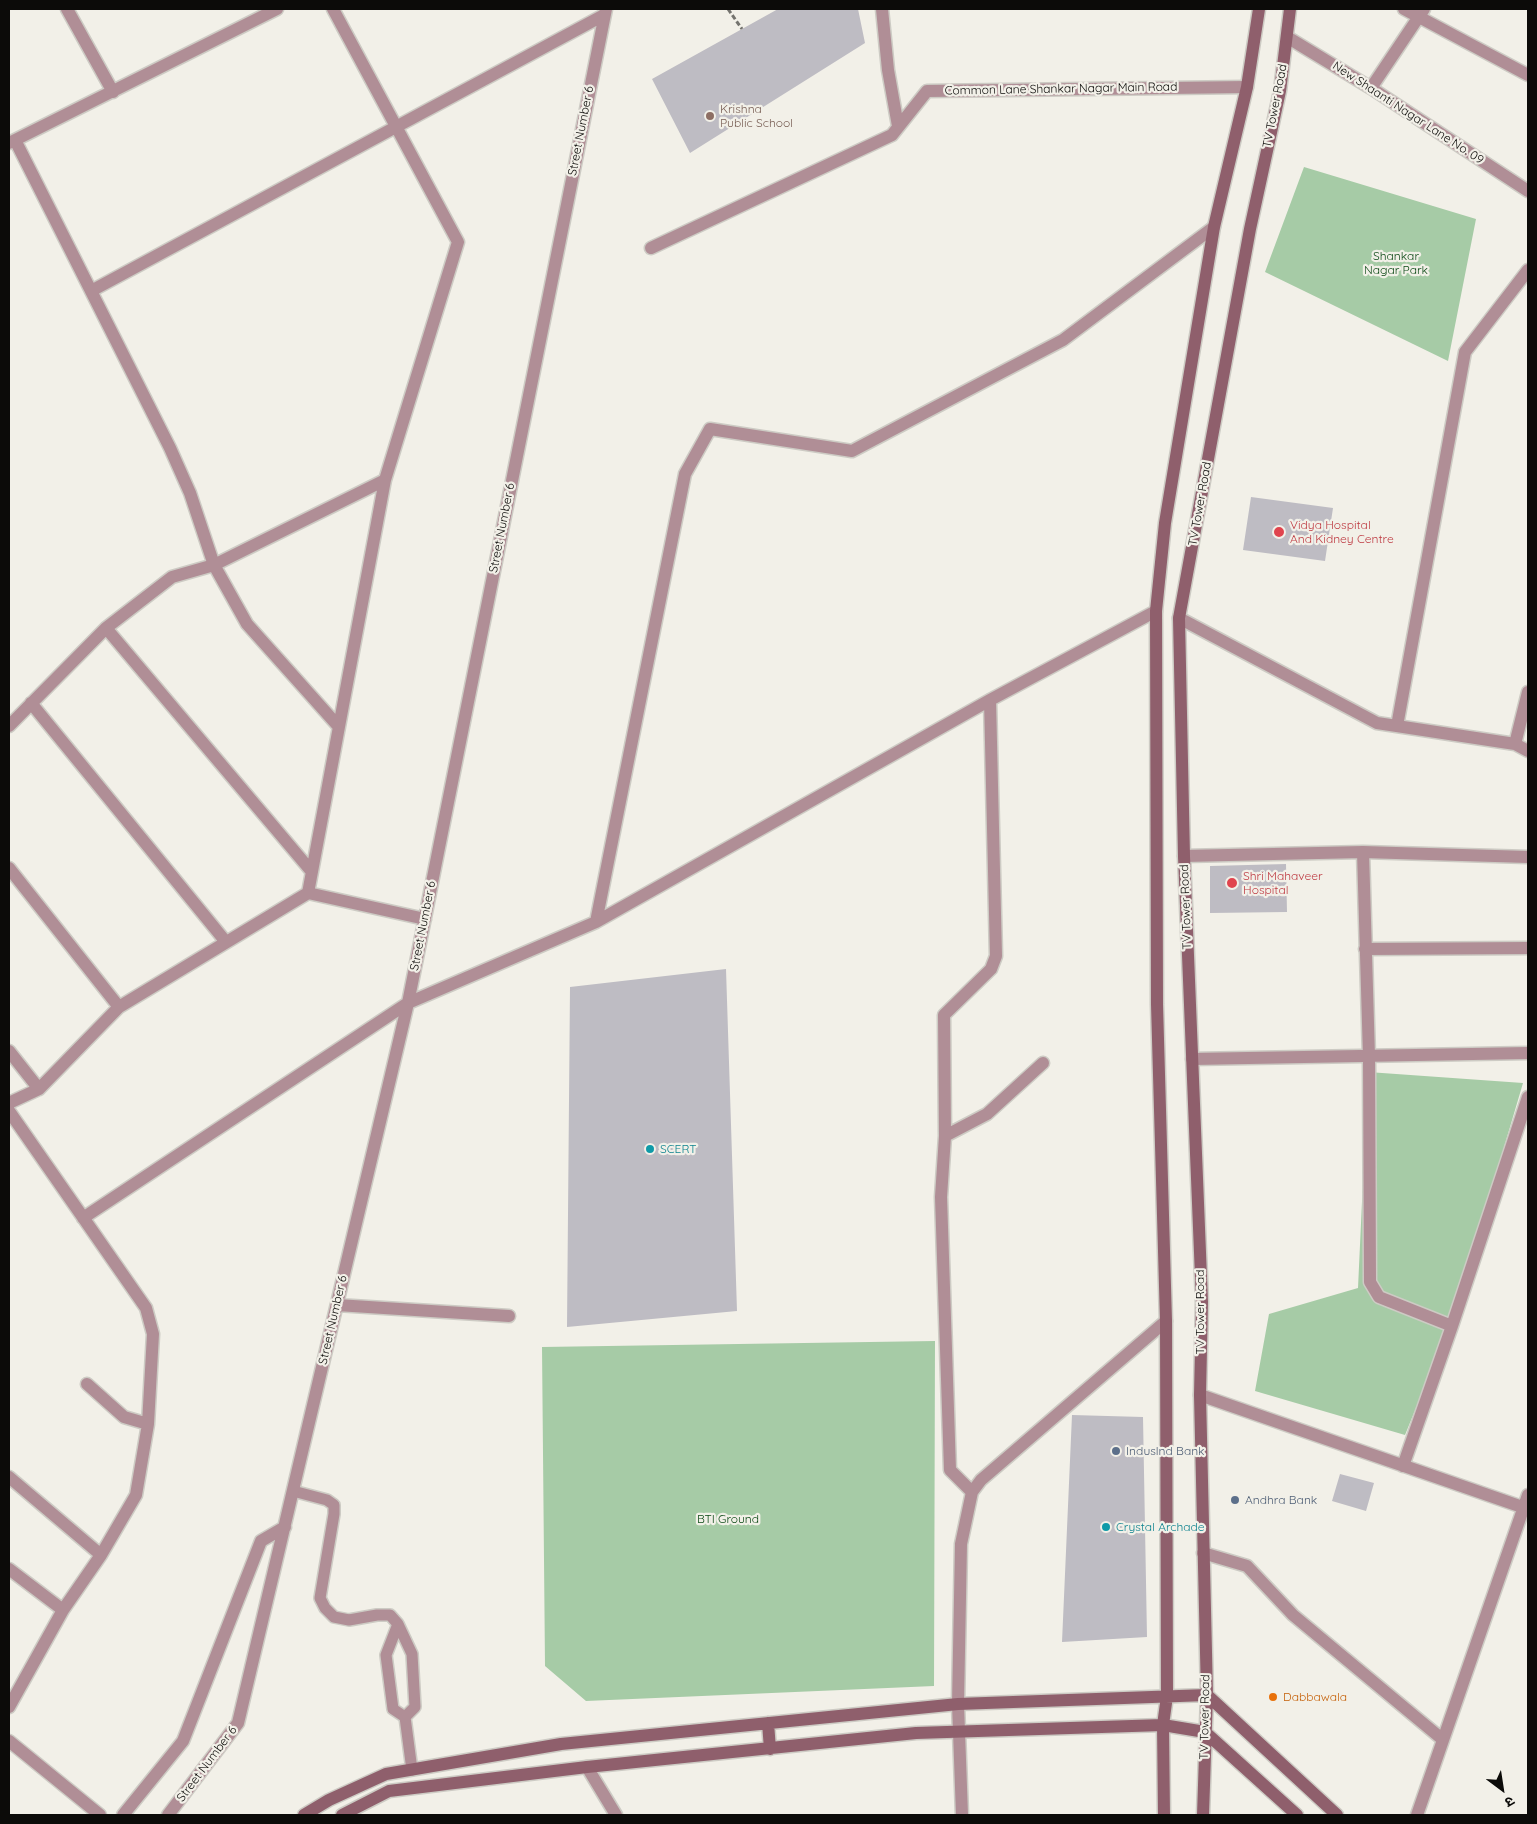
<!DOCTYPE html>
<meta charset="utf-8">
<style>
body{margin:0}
#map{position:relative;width:1537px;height:1824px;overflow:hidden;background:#f2f0e8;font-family:Quicksand,"Noto Sans Devanagari",sans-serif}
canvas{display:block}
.frame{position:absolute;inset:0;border:10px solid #0c0b09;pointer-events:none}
.north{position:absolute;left:1477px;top:1764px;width:50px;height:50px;-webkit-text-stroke:4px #f2f0e8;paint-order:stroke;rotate:149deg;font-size:14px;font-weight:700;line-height:20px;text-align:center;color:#0c0b09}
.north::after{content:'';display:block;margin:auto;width:18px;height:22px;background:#0c0b09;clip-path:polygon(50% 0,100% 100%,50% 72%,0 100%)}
</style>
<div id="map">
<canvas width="1537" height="1824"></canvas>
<div class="frame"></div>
<div class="north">उ</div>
</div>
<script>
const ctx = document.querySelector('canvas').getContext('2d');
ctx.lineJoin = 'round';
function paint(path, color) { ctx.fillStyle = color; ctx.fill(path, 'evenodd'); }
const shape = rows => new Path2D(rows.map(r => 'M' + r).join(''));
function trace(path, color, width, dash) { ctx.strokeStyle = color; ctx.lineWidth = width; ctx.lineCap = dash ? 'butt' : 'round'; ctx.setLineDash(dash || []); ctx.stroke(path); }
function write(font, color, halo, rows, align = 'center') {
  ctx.font = font + ' Quicksand,sans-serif'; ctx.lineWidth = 4.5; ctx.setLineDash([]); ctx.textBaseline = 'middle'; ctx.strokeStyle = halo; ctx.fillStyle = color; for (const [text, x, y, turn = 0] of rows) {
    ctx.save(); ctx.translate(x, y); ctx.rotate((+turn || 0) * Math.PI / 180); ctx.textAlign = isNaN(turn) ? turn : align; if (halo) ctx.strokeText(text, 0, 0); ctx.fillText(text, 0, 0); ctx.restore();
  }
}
paint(shape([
 [1304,167,1476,219,1448,361,1265,272],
 [1368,1072,1523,1083,1456,1310,1405,1435,1255,1391,1269,1314,1358,1288],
 [935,1341,934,1686,586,1701,545,1666,542,1347]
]), '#a6cba6');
paint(shape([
 [778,9,858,9,865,43,690,153,652,79],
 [1251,497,1333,508,1325,561,1243,550],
 [1286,864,1287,912,1210,913,1210,866],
 [726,969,737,1311,567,1327,570,987],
 [1072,1415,1143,1417,1147,1637,1062,1642],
 [1340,1474,1374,1483,1366,1511,1332,1501]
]), '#bebcc3');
const lane = shape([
 [293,1491,327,1500,334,1505,334,1514,320,1598,325,1608,334,1617,349,1620,377,1615,390,1615,398,1624],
 [405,1717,393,1709,386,1655,398,1624,412,1654,415,1707,405,1717,412,1770]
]);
const street = shape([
 [67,9,113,92],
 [333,9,458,242,385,480,308,893,425,919],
 [882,9,888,70,898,126],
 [1404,9,1528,75],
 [1287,37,1371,88,1528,191],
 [1371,88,1424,9],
 [15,140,91,291,604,15],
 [9,143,277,9],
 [651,248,892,135,927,91,1247,87],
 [91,291,170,448,190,493,214,565,247,624,339,727],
 [1179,618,1377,723,1515,744,1528,692],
 [106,628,312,872],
 [31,703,226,942],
 [9,726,106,628,172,577,214,565,385,480],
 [1397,726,1465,352,1528,270],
 [1515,744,1528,751],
 [1363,852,1528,857],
 [1184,856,1363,852,1369,1057,1370,1282,1379,1297,1452,1326],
 [9,868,119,1007],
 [596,922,685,474,710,429,852,451,1063,340,1214,227],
 [1365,949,1528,948],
 [9,1051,39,1089],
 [1192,1059,1528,1053],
 [9,1103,39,1089,119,1007,308,893],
 [9,1111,146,1308,153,1334,148,1424,136,1495,101,1555,63,1610,9,1707],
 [945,1136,987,1114,1043,1063],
 [83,1218,408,1003,596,922,990,700,1156,611],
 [337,1305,509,1316],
 [87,1384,124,1417,148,1424],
 [1200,1395,1528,1509],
 [1403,1466,1452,1326,1528,1097],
 [9,1477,101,1555],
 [972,1492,950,1470,941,1197,945,1136,944,1015,991,969,996,956,990,700],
 [1203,1553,1247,1566,1293,1615,1442,1739],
 [9,1569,63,1610],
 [9,1741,100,1815],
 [587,1767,616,1815],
 [123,1815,183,1741,261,1541,285,1527],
 [168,1815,238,1723,408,1003,606,9],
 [962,1815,958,1704,961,1544,972,1492,981,1480,1166,1321],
 [1417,1815,1528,1495]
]);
const secondary = shape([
 [768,1723,770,1749],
 [304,1815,329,1800,386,1774,561,1744,958,1704,1207,1695,1337,1815],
 [342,1815,389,1791,587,1767,916,1733,1163,1725,1205,1732,1297,1815],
 [1164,1815,1163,1725,1167,1696,1166,1321,1157,1004,1156,611,1165,523,1214,227,1247,87,1259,9],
 [1203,1815,1207,1695,1200,1395,1202,1302,1184,856,1179,618,1250,229,1280,91,1290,9]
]);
trace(lane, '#cdcbc4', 14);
trace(street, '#cdcbc4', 15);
trace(secondary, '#cdcbc4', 15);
trace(shape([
 [728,9,742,29]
]), '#74736e', 3, [5, 2.5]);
trace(lane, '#b08e96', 11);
trace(street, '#b08e96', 12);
trace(secondary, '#8f5f6c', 12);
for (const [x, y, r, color] of [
 [710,116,5,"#8d6e63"],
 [1279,532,6,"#e0444e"],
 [1232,883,6,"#e0444e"],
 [650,1149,5,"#0f9aa8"],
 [1116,1451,5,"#5c6f8a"],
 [1235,1500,5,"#5c6f8a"],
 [1106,1527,5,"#0f9aa8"],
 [1273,1697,5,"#e8710a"]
]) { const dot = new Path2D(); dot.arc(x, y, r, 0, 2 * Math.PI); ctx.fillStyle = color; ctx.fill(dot); trace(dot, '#f2f0e8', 2); }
write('12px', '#0c0b09', '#f2f0e8', [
 ["Common Lane Shankar Nagar Main Road",1061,89,-1],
 ["TV Tower Road",1275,106,-79],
 ["New Shaanti Nagar Lane No. 09",1408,113,33],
 ["Street Number 6",581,131,-79],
 ["TV Tower Road",1200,504,-80],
 ["Street Number 6",502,528,-79],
 ["TV Tower Road",1186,907,-92],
 ["Street Number 6",423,926,-79],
 ["TV Tower Road",1200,1312,-90],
 ["Street Number 6",333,1320,-77],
 ["TV Tower Road",1205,1717,-89],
 ["Street Number 6",207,1764,-53]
]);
write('12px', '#785e54', '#f2f0e8', [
 ["Krishna",720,109],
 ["Public School",720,123]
], 'left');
write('12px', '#0b4915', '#f2f0e8', [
 ["Shankar",1396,256],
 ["Nagar Park",1396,270],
 ["BTI Ground",728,1519]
]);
write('12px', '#be3a42', '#f2f0e8', [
 ["Vidya Hospital",1290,525],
 ["And Kidney Centre",1290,539],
 ["Shri Mahaveer",1243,876],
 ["Hospital",1243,890]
], 'left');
write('12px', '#0d838f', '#f2f0e8', [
 ["SCERT",660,1149],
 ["Crystal Archade",1116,1527]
], 'left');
write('12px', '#4e5e75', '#f2f0e8', [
 ["Induslnd Bank",1126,1451],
 ["Andhra Bank",1245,1500]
], 'left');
write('12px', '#c56008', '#f2f0e8', [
 ["Dabbawala",1283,1697]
], 'left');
</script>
